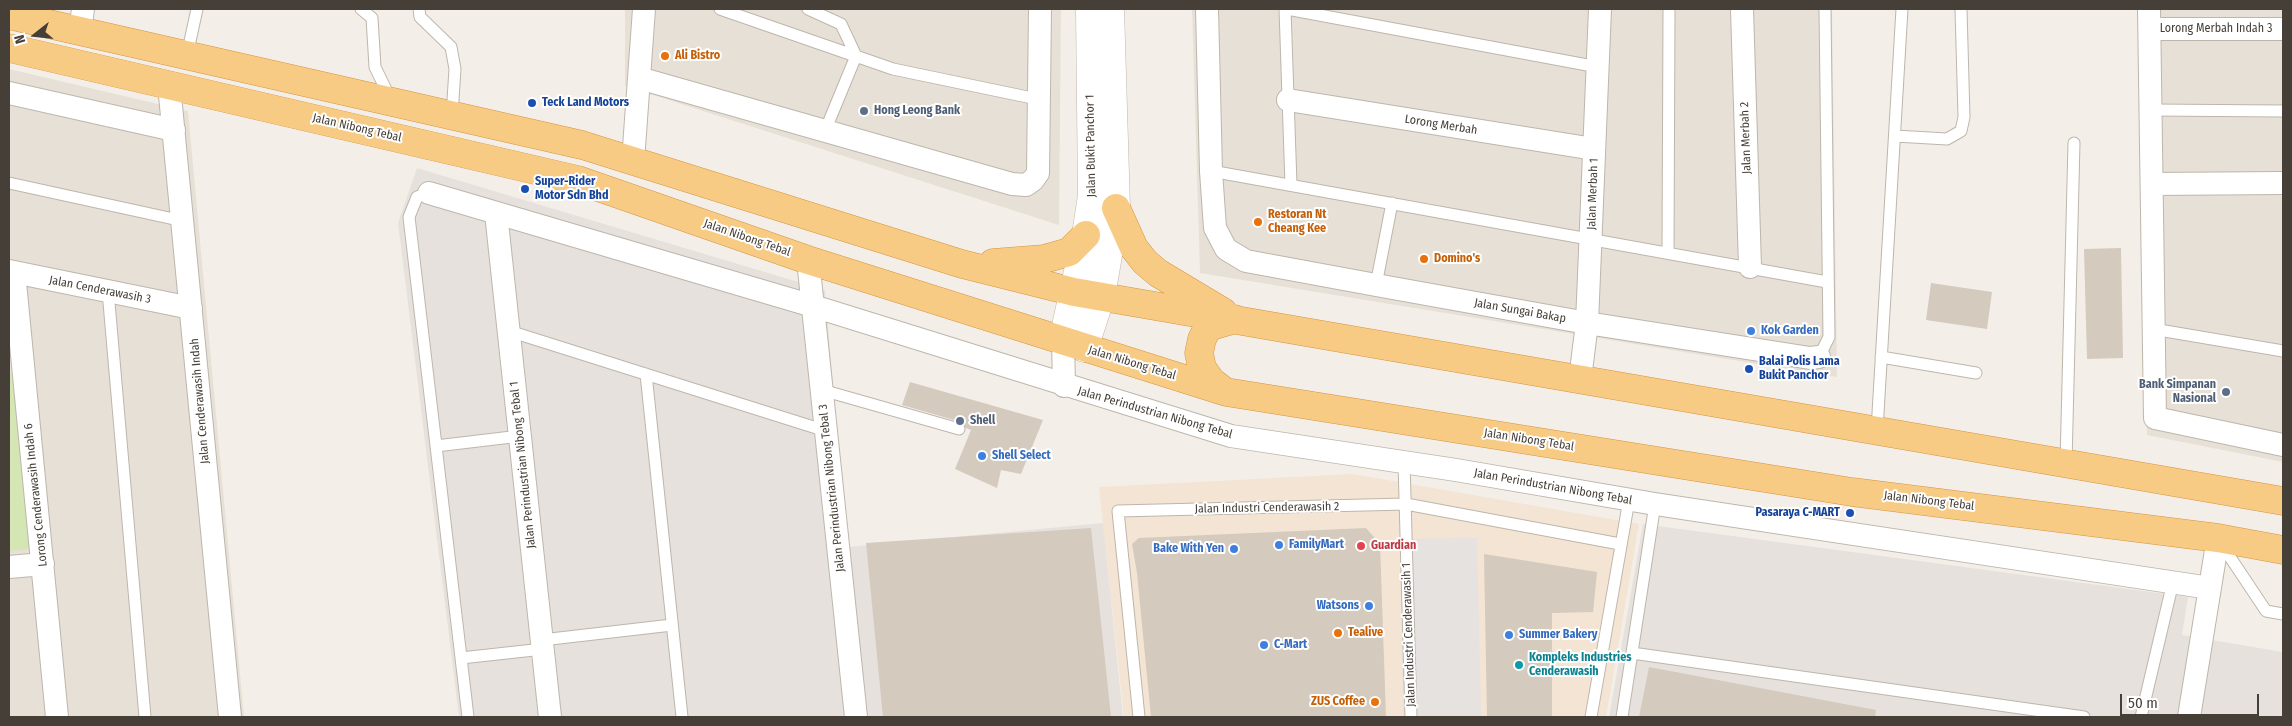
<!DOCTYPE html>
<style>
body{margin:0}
#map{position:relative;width:2292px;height:726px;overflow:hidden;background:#f3efe8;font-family:"Fira Sans Condensed",sans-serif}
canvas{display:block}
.frame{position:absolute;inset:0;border:10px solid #463f37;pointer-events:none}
.north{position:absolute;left:10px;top:10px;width:50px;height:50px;-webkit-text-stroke:4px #fff;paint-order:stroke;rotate:254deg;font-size:14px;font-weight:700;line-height:20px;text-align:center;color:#463f37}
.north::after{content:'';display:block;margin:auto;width:18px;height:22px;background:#463f37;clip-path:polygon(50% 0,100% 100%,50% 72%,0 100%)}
.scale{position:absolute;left:2120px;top:694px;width:139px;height:22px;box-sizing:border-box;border:2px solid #463f37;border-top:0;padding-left:6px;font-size:15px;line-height:18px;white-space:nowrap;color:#463f37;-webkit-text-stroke:4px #fff;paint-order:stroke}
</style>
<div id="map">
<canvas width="2292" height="726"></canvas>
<div class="frame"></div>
<div class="north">N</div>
<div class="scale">50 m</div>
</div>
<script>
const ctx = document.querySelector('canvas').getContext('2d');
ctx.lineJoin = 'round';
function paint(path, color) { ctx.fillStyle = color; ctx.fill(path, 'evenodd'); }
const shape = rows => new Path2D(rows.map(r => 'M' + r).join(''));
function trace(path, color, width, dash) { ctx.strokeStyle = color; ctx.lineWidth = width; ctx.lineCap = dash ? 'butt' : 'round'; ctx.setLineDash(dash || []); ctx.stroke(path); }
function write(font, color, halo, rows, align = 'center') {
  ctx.font = font + ' "Fira Sans Condensed",sans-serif'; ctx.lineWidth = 4; ctx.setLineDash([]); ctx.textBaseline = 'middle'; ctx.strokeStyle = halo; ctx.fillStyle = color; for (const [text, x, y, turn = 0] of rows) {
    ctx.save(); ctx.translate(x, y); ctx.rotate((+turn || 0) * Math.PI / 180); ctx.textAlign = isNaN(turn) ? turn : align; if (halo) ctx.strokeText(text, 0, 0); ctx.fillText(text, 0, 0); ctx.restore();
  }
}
paint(shape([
 [625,9,1061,9,1059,225,625,86],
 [1192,9,1832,9,1837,377,1200,273],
 [2141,9,2283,9,2283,462,2147,435],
 [9,69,188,111,244,717,9,717]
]), '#e7e0d6');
paint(shape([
 [1353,474,1639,524,1606,717,1124,717,1099,487]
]), '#f4e4d4');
paint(shape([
 [417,168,825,290,847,547,1103,523,1123,717,459,717,398,223],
 [1643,524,2188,597,2182,635,2283,652,2283,717,1609,717]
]), '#e6e1dd');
paint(shape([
 [9,374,15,376,31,549,9,551]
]), '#d3e6b3');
paint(shape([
 [1477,538,1481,717,1403,717,1401,539]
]), '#e5e2e0');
paint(shape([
 [2121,248,2123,358,2087,359,2084,249],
 [1931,283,1992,292,1987,329,1926,320],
 [910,382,1043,420,1021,474,1001,470,997,488,955,469,971,430,966,428,961,422,902,405],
 [1091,528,1111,717,883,717,866,543],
 [1366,528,1380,544,1386,717,1151,717,1137,573,1132,544,1139,538],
 [1484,554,1597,572,1593,612,1552,613,1552,717,1487,717],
 [1649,667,1876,710,1875,717,1639,717]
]), '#d4cabe');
const service = shape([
 [361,9,372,18,375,67,390,98],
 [419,9,420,17,451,47,455,69,452,115],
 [720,9,893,69,1037,99],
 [808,9,841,24,856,56,825,131],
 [1285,9,1291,185],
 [1287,9,1598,67],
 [187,55,197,9],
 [2151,110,2283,111],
 [1895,136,1947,139,1961,131,1964,117,1961,9],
 [1211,171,1827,282],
 [9,183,183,221],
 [429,193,417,197,409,217,468,717],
 [1668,253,1669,9],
 [1376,285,1392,203],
 [108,291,145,717],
 [2153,329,2283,351],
 [509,331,826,431],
 [1819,357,1829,337,1825,9],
 [1881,357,1976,373],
 [646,374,682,717],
 [822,390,959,429],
 [1877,430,1902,9],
 [436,446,520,436],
 [1404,462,1411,717],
 [2066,463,2074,143],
 [2220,542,2266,611,2283,614],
 [542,640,672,625],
 [1632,653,2084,717],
 [461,658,543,649],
 [1139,717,1118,511,1406,504,1620,544],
 [1591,717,1629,500],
 [1622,717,1655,504],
 [2141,717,2173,582]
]);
const minor = shape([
 [1207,9,1211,171,1215,228,1226,249,1246,261,1376,285,1587,323,1810,358,1819,357],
 [1742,9,1750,267],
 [2149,9,2155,418,2283,445],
 [2150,29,2283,29],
 [80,31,83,9],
 [639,78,1012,184,1026,185,1033,180,1038,173,1040,9],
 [169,85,230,717],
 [9,93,174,130],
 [1288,100,1594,149],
 [633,161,644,9],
 [2152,184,2283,183],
 [429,193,813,306,1231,436,1456,470,1655,504,2210,588],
 [496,213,550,717],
 [808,260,856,717],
 [9,271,191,308],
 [14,272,57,717],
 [1063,340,1064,386],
 [1580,379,1587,323,1600,9],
 [9,567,43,564],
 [2189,717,2218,538]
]);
const tertiary = shape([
 [1063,340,1086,235,1092,196,1090,9],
 [1084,348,1101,296,1116,208,1110,9]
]);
const trunk = shape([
 [9,15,582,145,962,264,1074,292,2283,501],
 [9,48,578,180,808,260,1226,392,1852,492,2218,538,2283,550],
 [1116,208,1134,248,1145,262,1158,273,1223,312],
 [993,263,1044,259,1069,252,1086,235],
 [1224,391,1211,381,1202,368,1199,353,1202,339,1208,327,1235,319]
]);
trace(service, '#beb6ab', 13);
trace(minor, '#beb6ab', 24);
trace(tertiary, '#beb6ab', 29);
trace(trunk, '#d7933f', 29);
trace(service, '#fff', 11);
trace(minor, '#fff', 22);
trace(tertiary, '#fff', 28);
trace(trunk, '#f8cb85', 28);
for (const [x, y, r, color] of [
 [665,56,5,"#e8710a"],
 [532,103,5,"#1a4fb4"],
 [864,111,5,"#5c6f8a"],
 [525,189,5,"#1a4fb4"],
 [1258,222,5,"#e8710a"],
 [1424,259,5,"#e8710a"],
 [1751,331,5,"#3f7fe0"],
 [1749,369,5,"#1a4fb4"],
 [2226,392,5,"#5c6f8a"],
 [960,421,5,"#5c6f8a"],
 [982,456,5,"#3f7fe0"],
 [1850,513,5,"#1a4fb4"],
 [1279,545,5,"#3f7fe0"],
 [1361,546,5,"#e0444e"],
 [1234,549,5,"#3f7fe0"],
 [1369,606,5,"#3f7fe0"],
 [1338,633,5,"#e8710a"],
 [1509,635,5,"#3f7fe0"],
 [1264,645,5,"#3f7fe0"],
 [1519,665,5,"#0f9aa8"],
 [1375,702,5,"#e8710a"]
]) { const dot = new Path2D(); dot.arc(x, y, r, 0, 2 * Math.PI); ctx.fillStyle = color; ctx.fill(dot); trace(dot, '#fff', 2); }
write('12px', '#463f37', '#fff', [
 ["Lorong Merbah Indah 3",2216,29],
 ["Lorong Merbah",1441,125,9],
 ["Jalan Nibong Tebal",357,128,13],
 ["Jalan Merbah 2",1746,138,-92],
 ["Jalan Bukit Panchor 1",1091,146,-91],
 ["Jalan Merbah 1",1593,194,-88],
 ["Jalan Nibong Tebal",747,238,19],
 ["Jalan Cenderawasih 3",100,290,11],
 ["Jalan Sungai Bakap",1520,311,10],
 ["Jalan Nibong Tebal",1132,363,17],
 ["Jalan Cenderawasih Indah",200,401,-95],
 ["Jalan Perindustrian Nibong Tebal",1155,413,16],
 ["Jalan Nibong Tebal",1529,440,9],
 ["Jalan Perindustrian Nibong Tebal 1",523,465,-96],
 ["Jalan Perindustrian Nibong Tebal",1553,487,10],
 ["Jalan Perindustrian Nibong Tebal 3",832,488,-96],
 ["Lorong Cenderawasih Indah 6",36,495,-96],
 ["Jalan Nibong Tebal",1929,501,7],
 ["Jalan Industri Cenderawasih 2",1267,508,-1],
 ["Jalan Industri Cenderawasih 1",1409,635,-92]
]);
write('bold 12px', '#c56008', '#fff', [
 ["Ali Bistro",675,56],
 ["Restoran Nt",1268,215],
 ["Cheang Kee",1268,229],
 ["Domino's",1434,259],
 ["Tealive",1348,633],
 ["ZUS Coffee",1365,702,"right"]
], 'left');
write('bold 12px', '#164399', '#fff', [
 ["Teck Land Motors",542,103],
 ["Super-Rider",535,182],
 ["Motor Sdn Bhd",535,196],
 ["Balai Polis Lama",1759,362],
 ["Bukit Panchor",1759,376],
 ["Pasaraya C-MART",1840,513,"right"]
], 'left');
write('bold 12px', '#4e5e75', '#fff', [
 ["Hong Leong Bank",874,111],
 ["Bank Simpanan",2216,385,"right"],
 ["Nasional",2216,399,"right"],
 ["Shell",970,421]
], 'left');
write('bold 12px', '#366cbe', '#fff', [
 ["Kok Garden",1761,331],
 ["Shell Select",992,456],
 ["FamilyMart",1289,545],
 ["Bake With Yen",1224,549,"right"],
 ["Watsons",1359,606,"right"],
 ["Summer Bakery",1519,635],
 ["C-Mart",1274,645]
], 'left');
write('bold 12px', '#be3a42', '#fff', [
 ["Guardian",1371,546]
], 'left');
write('bold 12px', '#0d838f', '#fff', [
 ["Kompleks Industries",1529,658],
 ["Cenderawasih",1529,672]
], 'left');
</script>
